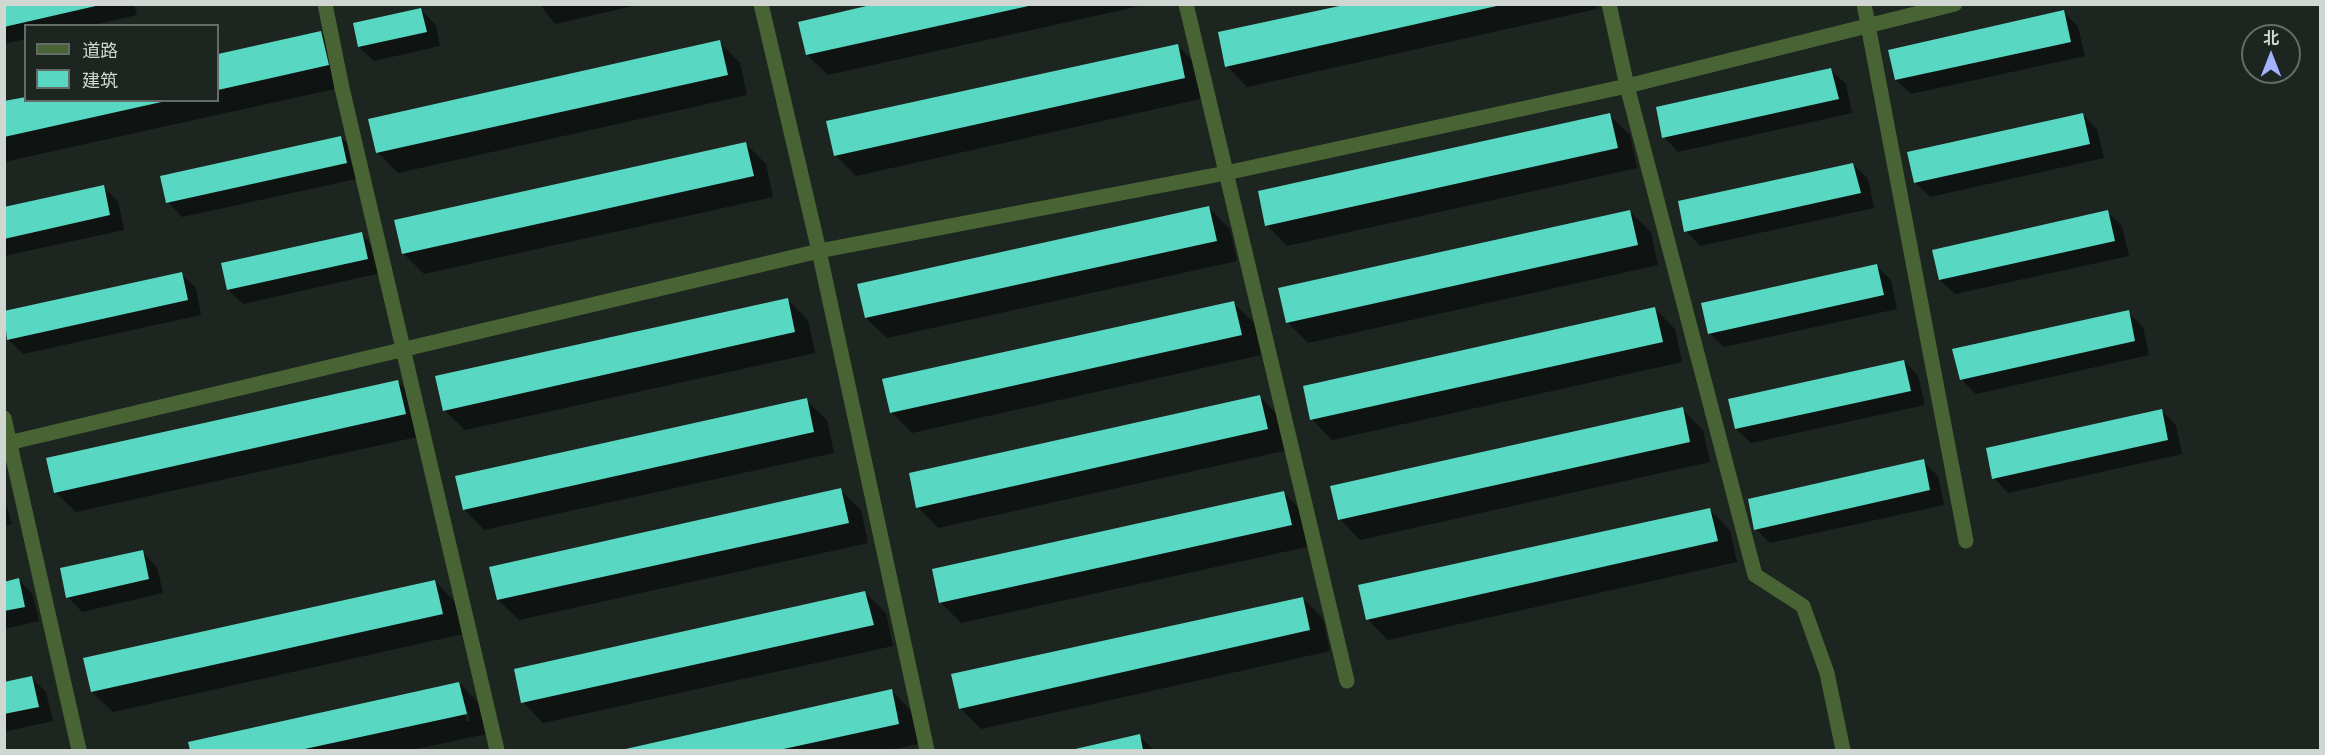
<!DOCTYPE html>
<meta charset="utf-8">
<style>
body{margin:0}
#map{position:relative;width:2325px;height:755px;overflow:hidden;background:#1d2520;font-family:"Noto Sans","Noto Sans SC",sans-serif}
canvas{display:block}
.frame{position:absolute;inset:0;border:6px solid #d0d6d2;pointer-events:none}
.legend{position:absolute;left:24px;top:24px;width:195px;height:78px;box-sizing:border-box;background:#1d2520;border:2px solid #656c67;margin:0;padding:8px 10px;list-style:none;font-size:18px;color:#d0d6d2}
.legend li{display:flex;align-items:center;gap:12px;height:30px}
.legend b{width:30px;border:2px solid #656c67}
.north{position:absolute;left:2241px;top:24px;width:60px;height:60px;box-sizing:border-box;background:#1d2520;border:2px solid #656c67;border-radius:50%;rotate:0deg;font-size:16px;font-weight:700;line-height:24px;text-align:center;color:#d0d6d2}
.north::after{content:'';display:block;margin:auto;width:21px;height:27px;background:#a3b2fc;clip-path:polygon(50% 0,100% 100%,50% 72%,0 100%)}
</style>
<div id="map">
<canvas width="2325" height="755"></canvas>
<div class="frame"></div>
<ul class="legend">
<li><b style="height:8px;background:#496434"></b>道路</li>
<li><b style="height:16px;background:#58d7c2"></b>建筑</li>
</ul>
<div class="north">北</div>
</div>
<script>
const ctx = document.querySelector('canvas').getContext('2d');
ctx.lineJoin = 'round';
function paint(path, color) { ctx.fillStyle = color; ctx.fill(path, 'evenodd'); }
const shape = rows => new Path2D(rows.map(r => 'M' + r).join(''));
function trace(path, color, width, dash) { ctx.strokeStyle = color; ctx.lineWidth = width; ctx.lineCap = dash ? 'butt' : 'round'; ctx.setLineDash(dash || []); ctx.stroke(path); }
paint(shape([
 [4,4,134,4,137,15,88,26,26,26,26,39,4,44],
 [540,4,642,4,555,24],
 [882,4,1149,4,828,75,807,55],
 [1351,4,1596,4,1597,9,1247,87,1227,66,1219,33],
 [421,10,436,25,440,46,374,61,359,47],
 [2064,12,2078,27,2085,56,1911,94,1896,80,1890,51],
 [321,33,341,53,348,86,4,162,4,103,26,100,218,100,218,56],
 [719,42,740,63,747,95,398,173,377,152],
 [1177,45,1198,66,1205,98,856,176,835,155],
 [1831,70,1846,84,1852,113,1678,152,1664,137],
 [1609,115,1630,135,1637,168,1287,246,1267,225],
 [2083,115,2097,129,2104,158,1930,197,1915,182],
 [341,137,355,152,361,178,182,217,168,202],
 [746,144,766,164,773,197,424,274,403,253],
 [1853,164,1868,179,1874,208,1700,246,1686,231],
 [103,187,118,201,124,230,4,256,4,209],
 [1209,208,1230,229,1237,261,887,338,866,318,859,285],
 [1630,212,1651,232,1658,265,1308,343,1287,322],
 [2107,212,2122,226,2129,256,1955,294,1940,280],
 [361,234,376,248,381,273,243,304,228,290],
 [1876,266,1891,280,1897,309,1724,347,1709,333],
 [181,274,196,288,201,315,23,354,8,339,4,313],
 [787,299,808,320,815,353,465,430,444,410],
 [1234,303,1254,323,1261,355,912,433,891,412],
 [1655,309,1675,329,1682,362,1332,440,1312,419],
 [2128,312,2143,327,2149,355,1976,394,1961,379],
 [1904,361,1918,376,1925,405,1751,443,1736,429],
 [398,382,419,402,426,435,76,512,55,492],
 [1260,397,1280,417,1288,450,938,528,918,507],
 [806,400,827,420,834,453,484,530,464,509],
 [1682,409,1703,430,1710,462,1360,540,1340,519],
 [2161,410,2176,425,2182,454,2008,493,1994,478],
 [1923,461,1938,476,1944,505,1770,543,1756,529],
 [840,490,861,510,868,543,519,620,498,600],
 [1283,492,1304,513,1311,546,961,623,941,603,933,570],
 [4,497,12,524,4,526],
 [1709,509,1730,530,1737,562,1388,640,1367,619],
 [142,552,157,567,163,593,82,612,68,597],
 [19,580,33,595,39,621,4,629,4,583],
 [435,581,455,602,463,634,113,712,92,692],
 [865,593,886,613,893,646,543,723,523,702],
 [1303,598,1323,619,1330,651,981,729,960,708],
 [31,677,46,692,53,721,4,732,4,683],
 [459,683,480,704,486,734,412,750,191,750,189,743],
 [463,705,466,705,470,721,467,721],
 [892,691,912,712,919,744,890,750,624,750],
 [1139,736,1154,750,1074,750]
]), '#0007');
paint(shape([
 [4,4,100,4,100,5,4,27],
 [875,4,1033,4,1033,5,806,55,798,22],
 [1344,5,1501,5,1225,67,1218,32],
 [421,8,427,32,358,47,353,23],
 [2064,10,2071,42,1895,80,1888,50],
 [321,31,329,65,218,90,218,54],
 [720,40,728,75,376,153,368,119],
 [1178,44,1185,78,834,156,826,121],
 [1831,68,1839,99,1662,138,1656,107],
 [26,97,26,100,166,101,4,137,4,101],
 [1610,113,1618,148,1265,226,1258,191],
 [2083,113,2090,144,1914,183,1907,152],
 [341,136,347,163,166,203,160,176],
 [746,142,754,176,402,254,394,220],
 [1853,163,1861,193,1684,232,1678,201],
 [104,185,110,215,4,239,4,207],
 [1209,206,1217,241,865,318,857,284],
 [1630,210,1638,245,1286,323,1278,288],
 [2108,210,2115,241,1939,280,1932,250],
 [362,232,368,259,227,290,221,263],
 [1877,264,1884,295,1708,334,1701,303],
 [182,272,188,300,7,340,4,311],
 [788,298,795,332,443,411,435,376],
 [1234,301,1242,335,890,413,882,379],
 [1655,307,1663,342,1310,420,1303,386],
 [2129,310,2135,341,1960,380,1952,349],
 [1904,360,1911,391,1735,429,1728,399],
 [398,380,406,414,54,493,46,458],
 [1260,395,1268,429,916,508,909,473],
 [807,398,814,432,463,510,455,476],
 [1683,407,1690,442,1338,520,1330,486],
 [2162,409,2168,440,1992,479,1986,448],
 [1924,459,1930,490,1754,530,1748,499],
 [841,488,849,523,497,600,489,567],
 [1284,491,1292,525,939,603,932,569],
 [1710,508,1718,541,1366,620,1358,585],
 [143,550,149,579,66,598,60,568],
 [19,578,25,607,4,611,4,582],
 [435,580,443,614,91,692,83,658],
 [865,591,874,625,521,703,514,669],
 [1303,597,1310,630,959,709,951,674],
 [32,676,39,707,4,714,4,682],
 [459,682,467,714,300,750,190,750,188,742],
 [892,689,899,724,779,750,621,750],
 [1140,734,1143,750,1071,750]
]), '#58d7c2');
trace(shape([
 [325,4,342,88,497,750],
 [1186,4,1347,681],
 [1609,4,1627,86,1755,575,1803,606,1827,673,1843,750],
 [1864,4,1966,541],
 [4,418,79,750]
]), '#496434', 15);
trace(shape([
 [761,4,819,251,927,750],
 [4,444,819,251,1226,173,1627,86,1955,4]
]), '#496434', 15);
</script>
